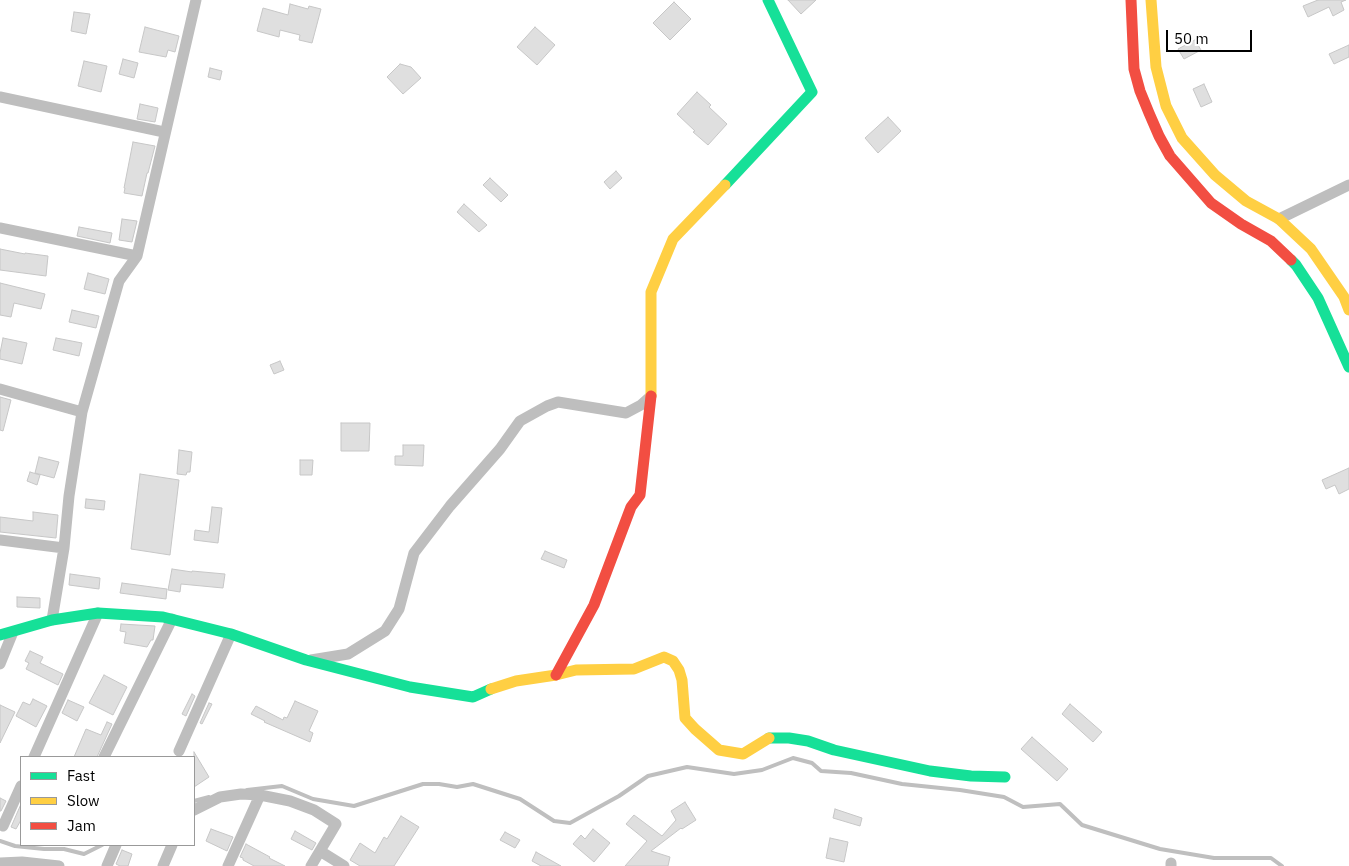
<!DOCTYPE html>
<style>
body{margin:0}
#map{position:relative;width:1349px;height:866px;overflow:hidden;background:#fff;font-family:"IBM Plex Sans",sans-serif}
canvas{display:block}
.legend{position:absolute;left:20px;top:756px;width:175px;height:90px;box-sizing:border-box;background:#fff;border:1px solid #999;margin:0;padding:6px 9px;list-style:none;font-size:15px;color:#000}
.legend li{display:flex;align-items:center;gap:10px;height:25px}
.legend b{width:25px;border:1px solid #999}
.scale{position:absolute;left:1166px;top:30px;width:86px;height:22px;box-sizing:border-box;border:2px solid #000;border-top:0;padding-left:6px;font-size:15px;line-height:18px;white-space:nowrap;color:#000;-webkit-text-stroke:4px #fff;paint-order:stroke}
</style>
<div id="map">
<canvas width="1349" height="866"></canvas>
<ul class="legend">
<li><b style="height:6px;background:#16e098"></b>Fast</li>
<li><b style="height:6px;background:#ffcf43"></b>Slow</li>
<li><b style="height:6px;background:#f24e42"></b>Jam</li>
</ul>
<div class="scale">50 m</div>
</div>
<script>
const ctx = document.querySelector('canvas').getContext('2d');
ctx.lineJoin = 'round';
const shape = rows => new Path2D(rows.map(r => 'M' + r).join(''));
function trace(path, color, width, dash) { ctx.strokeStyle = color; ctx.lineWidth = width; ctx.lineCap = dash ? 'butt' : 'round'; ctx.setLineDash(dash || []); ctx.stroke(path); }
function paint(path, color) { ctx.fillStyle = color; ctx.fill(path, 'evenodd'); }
trace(shape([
 [247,790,282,786,313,799,354,806,423,784,439,784,457,787,473,784,520,799,554,821,570,823,619,796,648,776,687,767,734,774,762,770,793,758,812,763,821,771,851,773,902,784,960,790,1004,797,1023,807,1060,804,1082,825,1160,849,1214,858,1271,858,1282,866],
 [194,801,209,797],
 [0,841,15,846,44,849,64,849,84,854,102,845]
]), '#bfbfbf', 4);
const building = shape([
 [788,0,816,0,801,14,788,0],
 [1318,0,1346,0,1341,2,1344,10,1333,16,1329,7,1308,17,1303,6,1318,0],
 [674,2,691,19,670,40,653,23,674,2],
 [290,4,308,9,309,6,321,9,312,43,299,40,300,35,280,30,279,37,257,31,263,8,288,15,290,4],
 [74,12,90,14,86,34,71,31,74,12],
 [145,27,179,36,175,52,168,50,166,57,139,52,145,27],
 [535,27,555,45,537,65,517,47,535,27],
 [1195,40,1201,50,1184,59,1178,49,1195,40],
 [1349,45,1349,57,1334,64,1329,54,1349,45],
 [123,59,138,63,134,78,119,74,123,59],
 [84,61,107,66,101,92,78,86,84,61],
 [400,64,411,67,421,78,403,94,387,77,400,64],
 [210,68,222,71,220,80,208,77,210,68],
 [1204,84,1212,102,1201,107,1193,89,1204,84],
 [697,92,711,105,709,107,727,124,708,145,693,132,695,131,677,114,697,92],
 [140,104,158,108,155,122,137,119,140,104],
 [888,117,901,131,878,153,865,138,888,117],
 [133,142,155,146,148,173,147,173,142,196,124,193,125,188,124,188,133,142],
 [616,171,622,178,610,189,604,182,616,171],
 [490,178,508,195,501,202,483,185,490,178],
 [464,204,487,225,479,232,457,212,464,204],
 [122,219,137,221,132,242,119,240,122,219],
 [79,227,112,233,110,243,77,236,79,227],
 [0,249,25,254,25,253,48,256,46,276,0,270,0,249],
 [88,273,109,279,105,294,84,289,88,273],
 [0,283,45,294,41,309,14,303,11,317,0,315,0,283],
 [72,310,99,316,96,328,69,322,72,310],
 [3,338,27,343,22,364,0,359,0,353,3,338],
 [56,338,82,343,79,356,53,350,56,338],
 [280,361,284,370,274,374,270,365,280,361],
 [0,397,11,400,3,431,0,430,0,397],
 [341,423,370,423,369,451,341,451,341,423],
 [403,445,424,445,423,466,395,465,395,456,403,456,403,445],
 [179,450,192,452,190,472,187,472,186,475,177,474,179,450],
 [39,457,59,462,54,478,35,473,39,457],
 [300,460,313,460,312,475,300,475,300,460],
 [1349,468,1349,489,1339,494,1335,485,1326,489,1322,480,1349,468],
 [30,472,40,475,37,485,27,481,30,472],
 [140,474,179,480,170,555,131,549,140,474],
 [86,499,105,501,104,510,85,508,86,499],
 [212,507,222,508,218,543,194,540,195,530,209,532,212,507],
 [33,512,58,515,56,538,0,532,0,517,33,521,33,512],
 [545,551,567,560,564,568,541,559,545,551],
 [172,569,192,572,192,571,225,574,223,588,181,584,180,592,168,590,172,569],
 [70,574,100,578,99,589,69,585,70,574],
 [122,583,167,589,166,599,120,593,122,583],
 [17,597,40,598,40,608,17,607,17,597],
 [121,624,155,626,153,640,151,640,147,647,124,643,126,632,120,631,121,624],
 [30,651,43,657,40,663,63,674,58,685,26,669,29,663,25,661,30,651],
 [104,675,127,687,113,715,89,703,104,675],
 [192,694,195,696,186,716,182,714,192,694],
 [33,699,47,706,36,727,16,716,23,702,30,705,33,699],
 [68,700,84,707,77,721,62,713,68,700],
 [295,701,318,711,309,731,313,733,310,742,264,722,265,721,251,714,256,706,283,720,284,717,287,718,295,701],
 [209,703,212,704,202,724,200,723,209,703],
 [1070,704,1102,732,1093,742,1062,714,1070,704],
 [0,705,15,712,0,743,0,705],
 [107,722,112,724,97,757,74,757,86,729,101,735,107,722],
 [1032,737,1068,769,1057,781,1021,749,1032,737],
 [194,752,209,777,194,787,194,752],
 [0,798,6,801,1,811,0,811,0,798],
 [685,802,696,820,682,829,681,828,651,851,670,857,668,866,625,866,647,841,626,824,634,815,662,836,676,820,671,811,685,802],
 [21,804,21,820,16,829,11,827,21,804],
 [835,809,862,818,860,826,833,818,835,809],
 [401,816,419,827,394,866,360,866,350,860,360,843,375,853,384,837,387,839,401,816],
 [211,829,233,837,227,851,206,841,211,829],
 [593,829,610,843,594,862,573,844,581,835,585,839,593,829],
 [295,831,316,843,312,850,291,839,295,831],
 [505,832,520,840,515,848,500,840,505,832],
 [830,838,848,842,844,862,826,858,830,838],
 [246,844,270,857,269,858,285,866,254,866,243,860,243,858,240,857,246,844],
 [122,850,132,854,128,866,120,866,116,864,122,850],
 [536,852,561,866,541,866,532,861,536,852]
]);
paint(building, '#dfdfdf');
trace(building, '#c7c7c7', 1);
trace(shape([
 [0,97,164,132],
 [1279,219,1349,185],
 [0,228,137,256],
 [0,389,82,412],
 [0,540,64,548],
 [52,620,64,548,69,496,82,412,119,281,137,256,196,0],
 [311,660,348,654,385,631,399,609,414,553,450,506,500,449,520,421,547,406,558,402,626,413,641,405,651,396],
 [0,664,13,632],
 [179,751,231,634],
 [34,757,98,613],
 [104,757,172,619],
 [194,810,220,797,241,794,260,795,290,801,314,810,336,824,311,866],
 [3,826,21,786],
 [320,851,344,866],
 [0,863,22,862,59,866],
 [107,866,116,845],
 [163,866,172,845],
 [228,866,260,795],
 [1171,866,1171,863]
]), '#bebebe', 11);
trace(shape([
 [725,185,812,92,768,0],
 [1291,260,1296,265,1318,298,1349,367],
 [0,635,52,620,98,613,163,617,231,634,306,660,410,687,473,697,491,689],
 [769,738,789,738,808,741,834,750,930,771,971,776,1005,777]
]), '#16e098', 11);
trace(shape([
 [1151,0,1156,67,1166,106,1182,138,1215,175,1246,201,1279,219,1311,249,1344,297,1349,310],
 [651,396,651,292,673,239,725,185],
 [491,689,516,681,556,675,576,670,634,669,664,657,673,661,679,670,682,680,685,718,695,729,719,750,743,754,769,738]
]), '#ffcf43', 11);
trace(shape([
 [1131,0,1134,69,1140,91,1149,113,1159,136,1170,156,1211,203,1241,224,1271,241,1291,260],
 [556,675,594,605,631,507,640,495,651,396]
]), '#f24e42', 11);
</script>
